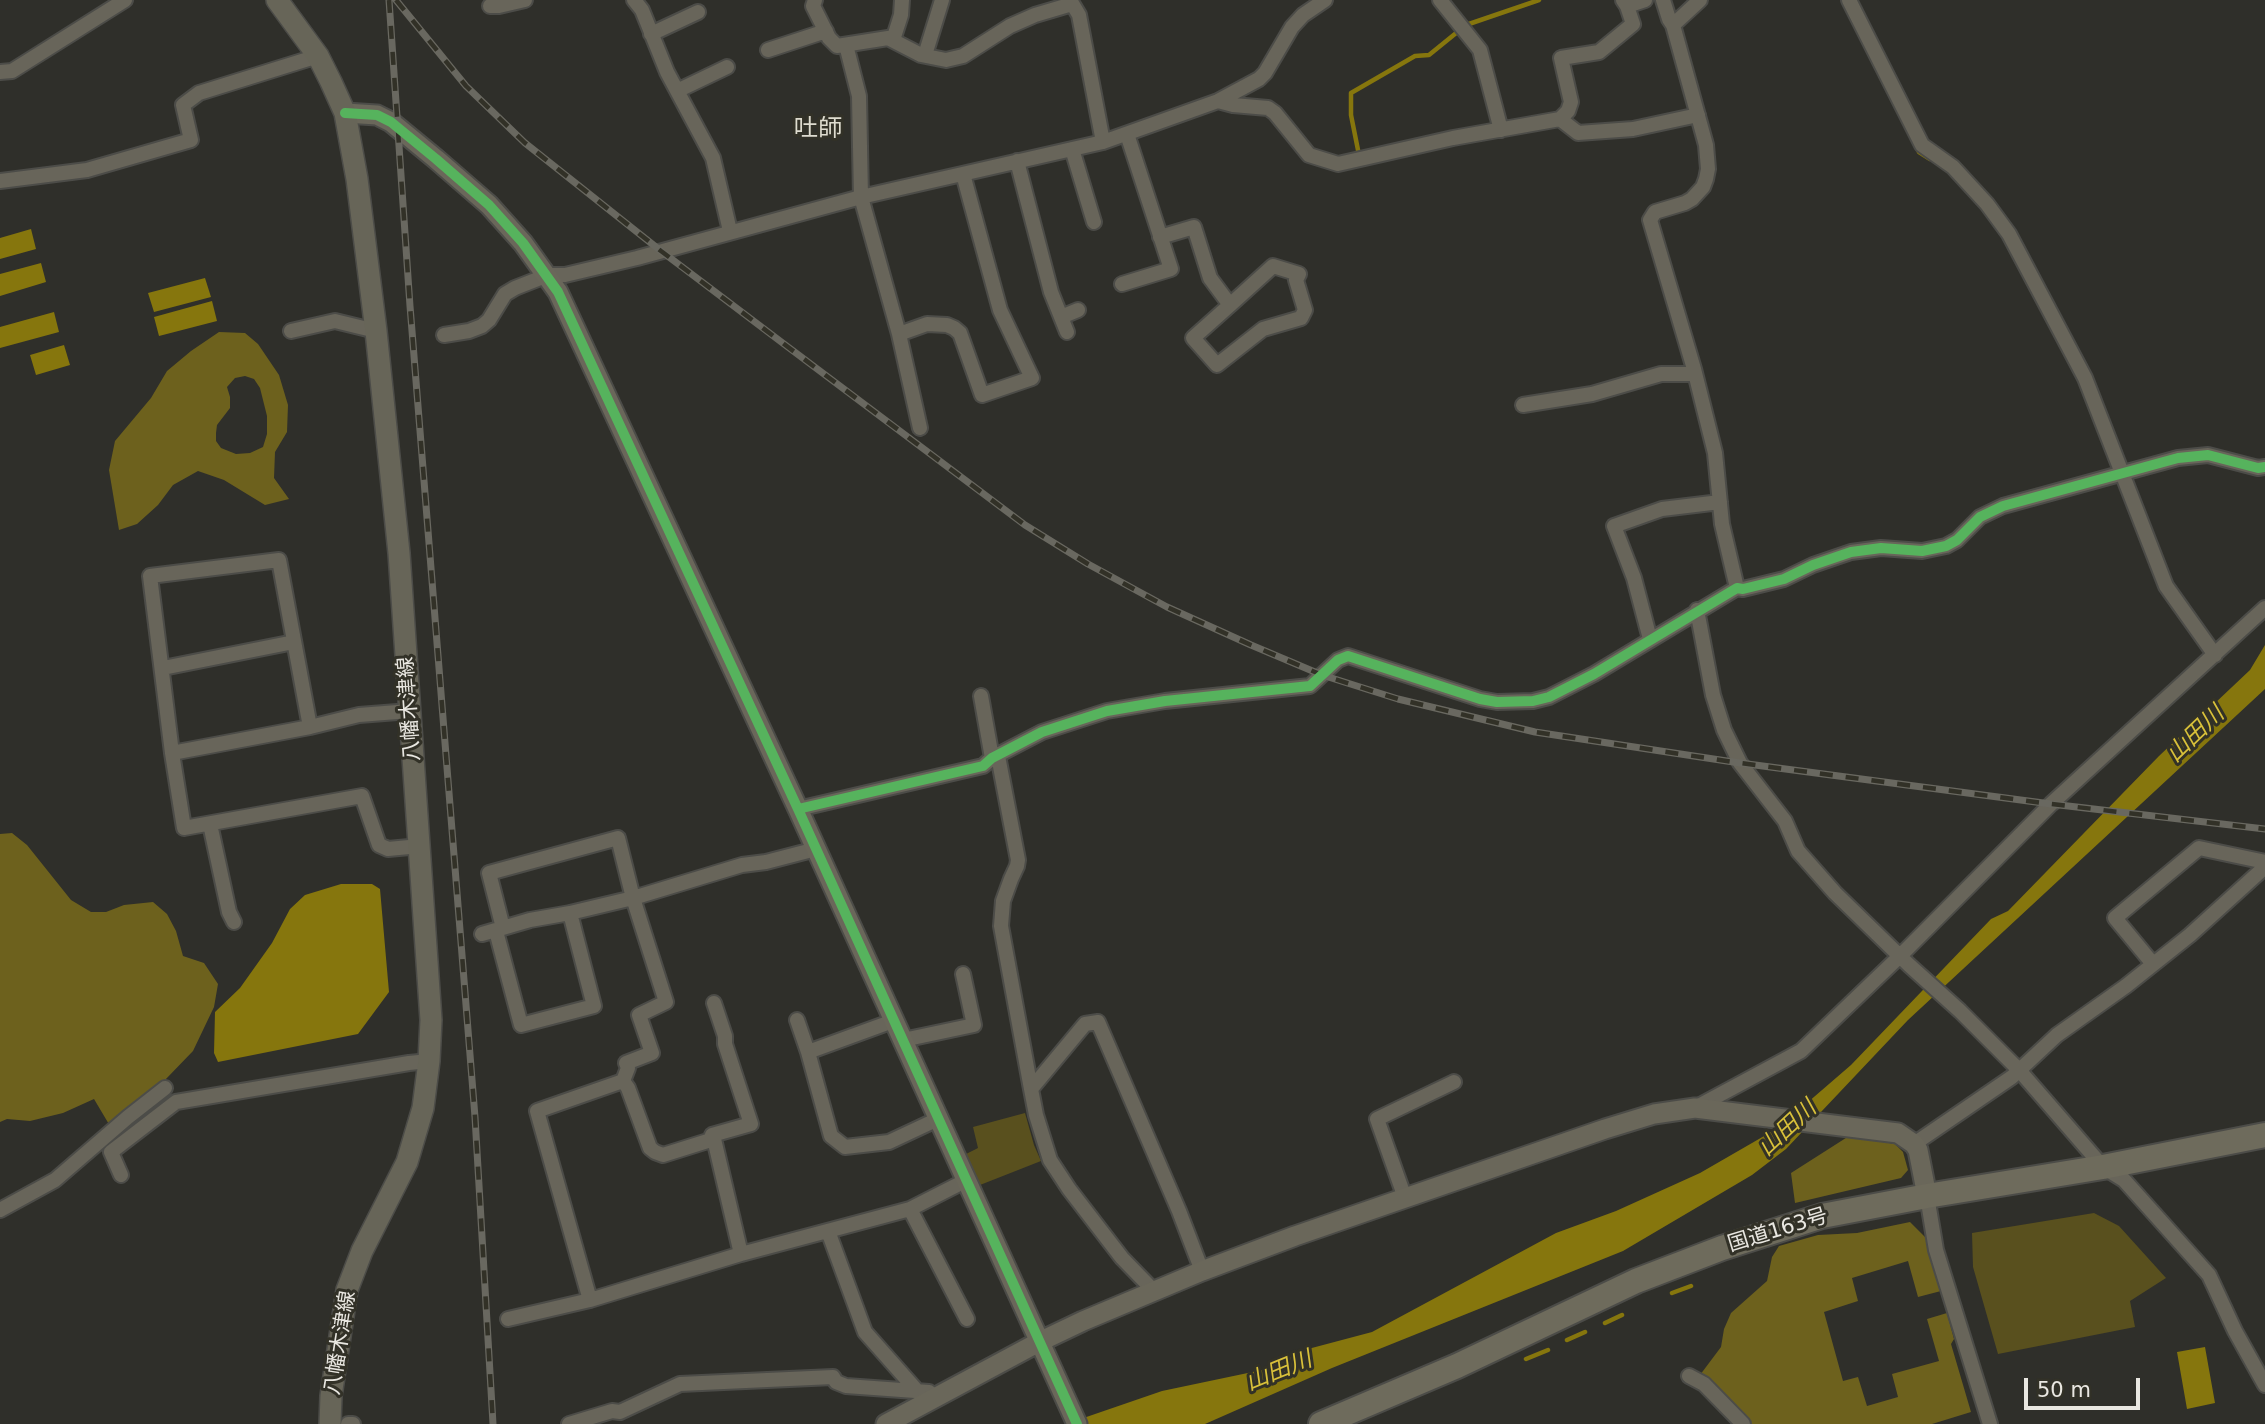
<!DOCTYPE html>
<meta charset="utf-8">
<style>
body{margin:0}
#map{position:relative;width:2265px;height:1424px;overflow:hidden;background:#2f2f2a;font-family:"DejaVu Sans",sans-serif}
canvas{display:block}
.scale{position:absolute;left:2024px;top:1378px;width:116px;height:32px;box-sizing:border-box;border:4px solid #e9e7e1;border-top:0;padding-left:9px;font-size:21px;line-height:24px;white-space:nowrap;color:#e9e7e1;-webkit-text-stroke:5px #323127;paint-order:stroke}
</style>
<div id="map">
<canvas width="2265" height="1424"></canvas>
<div class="scale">50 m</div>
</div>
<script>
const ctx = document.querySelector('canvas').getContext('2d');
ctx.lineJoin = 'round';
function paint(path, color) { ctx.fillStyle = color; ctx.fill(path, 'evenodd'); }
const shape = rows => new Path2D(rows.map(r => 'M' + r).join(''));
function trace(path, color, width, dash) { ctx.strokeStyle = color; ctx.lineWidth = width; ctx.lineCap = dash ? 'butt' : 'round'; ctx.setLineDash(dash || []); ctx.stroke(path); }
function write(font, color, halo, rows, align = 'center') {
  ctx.font = font + ' "DejaVu Sans","Noto Sans JP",sans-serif'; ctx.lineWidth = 6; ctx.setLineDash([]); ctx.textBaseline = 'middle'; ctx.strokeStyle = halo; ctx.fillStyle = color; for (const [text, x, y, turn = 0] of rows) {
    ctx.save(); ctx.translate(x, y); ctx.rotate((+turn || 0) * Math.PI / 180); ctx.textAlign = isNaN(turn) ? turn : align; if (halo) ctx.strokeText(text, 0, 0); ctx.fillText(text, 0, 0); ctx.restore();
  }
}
paint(shape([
 [1025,1113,1034,1145,1041,1161,980,1185,966,1154,978,1148,973,1127],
 [2094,1213,2119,1226,2166,1278,2130,1301,2135,1327,1998,1354,1973,1267,1972,1233]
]), '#59501e');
paint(shape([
 [219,332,245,333,258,344,279,375,288,405,287,432,275,452,274,478,289,499,265,505,224,480,198,471,173,485,158,505,137,524,119,530,109,470,115,441,151,398,167,371,191,351],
 [245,376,254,379,260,388,267,416,267,434,263,447,250,453,236,454,221,448,216,441,216,433,217,425,230,408,230,397,227,387,235,378],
 [12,833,27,845,71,900,91,912,106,912,124,905,153,902,167,914,176,931,183,956,204,963,218,984,214,1007,193,1051,165,1080,110,1126,94,1099,63,1113,30,1121,7,1119,0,1122,0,834],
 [1849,1136,1895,1144,1903,1152,1908,1170,1901,1178,1795,1203,1791,1173],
 [1910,1222,1928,1240,1941,1291,1918,1297,1908,1261,1852,1278,1858,1301,1824,1312,1843,1381,1858,1377,1867,1406,1898,1397,1892,1374,1939,1361,1927,1319,1947,1313,1954,1339,1951,1344,1971,1412,1932,1424,1749,1424,1700,1375,1721,1347,1724,1329,1731,1313,1767,1281,1772,1257,1779,1246,1818,1235,1857,1233]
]), '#6d611d');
paint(shape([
 [31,229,36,249,0,259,0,238],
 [41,263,46,282,0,296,0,274],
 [205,278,211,297,154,312,148,293],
 [212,301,217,321,159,336,154,317],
 [54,312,59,332,0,348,0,327],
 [64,345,70,365,36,375,30,355],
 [2265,645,2265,689,1908,1020,1786,1149,1752,1175,1623,1251,1332,1368,1205,1424,1066,1424,1162,1391,1262,1370,1308,1349,1372,1332,1556,1233,1616,1211,1700,1173,1778,1128,1851,1065,1991,919,2008,911,2159,756,2250,670],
 [341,884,372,884,380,889,389,992,358,1034,218,1062,214,1053,215,1012,240,988,272,943,290,909,305,895],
 [2205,1347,2215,1403,2187,1409,2177,1352]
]), '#86760d');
trace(shape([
 [1916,146,1919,152,1930,159],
 [1359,155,1351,115,1351,93,1415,56,1429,55,1466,25,1539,0],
 [1672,1293,1691,1286],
 [1605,1323,1622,1315],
 [1567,1340,1585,1332],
 [1526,1359,1548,1350]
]), '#86760d', 4.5);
const street = shape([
 [634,0,642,10,667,72,713,158,730,231],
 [815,0,813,6,829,38,837,46,888,38,921,55,946,60,963,56,1010,26,1035,15,1072,4],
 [1070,0,1079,15,1103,142],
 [1440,0,1480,50,1501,130],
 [1663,0,1669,19,1673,25],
 [1700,0,1673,25,1706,145,1708,169,1706,179,1703,187,1692,199,1685,203,1655,212,1650,220,1694,369,1715,453,1722,524,1737,588],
 [1849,0,1922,145,1953,167,1987,204,2009,234,2085,378,2166,586,2215,655],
 [490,6,499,6,525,0],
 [1627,6,1645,0],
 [651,34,698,12],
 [893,40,901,15,902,0],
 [846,45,859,96,861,197,899,334,920,428],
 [768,50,826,31],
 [925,55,942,0],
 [0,72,12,71,125,0],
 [679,90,727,67],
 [1218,101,1233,105,1268,108,1275,113,1309,155,1338,164,1453,138,1560,119,1578,133,1633,129,1698,115],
 [1560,119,1568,111,1571,102,1561,58,1599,52,1633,24,1627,6,1623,0],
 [1072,149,1094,222],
 [1017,161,1051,292,1067,332],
 [0,181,87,170,191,140,183,105,199,93,318,56],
 [1160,237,1194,227,1210,278,1230,305,1273,266,1299,274,1296,280,1305,310,1301,318,1263,329,1217,365,1193,338,1230,305],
 [1122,284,1171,269,1127,134],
 [1061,317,1078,310],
 [291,331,335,321,376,331],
 [899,334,927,324,947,325,954,328,960,333,982,395,1032,378,1000,310,963,174],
 [444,335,469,331,482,326,489,320,505,294,515,288,548,275,565,275,637,258,861,197,1103,142,1218,101,1259,79,1265,73,1292,27,1303,15,1325,0],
 [1523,405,1592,394,1661,374,1695,374],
 [1697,610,1713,695,1724,730,1740,763,1785,821,1798,851,1835,893,1909,965,1960,1011,2019,1070,2103,1167,2124,1180,2209,1275,2235,1331,2265,1385],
 [1650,639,1634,578,1614,526,1662,509,1720,502],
 [163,668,294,642],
 [981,696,992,758],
 [310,727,279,560,150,576,172,753,184,828,362,796,379,845,388,849,420,846],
 [172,753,310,727,359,715,410,711],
 [998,756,1018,860,1017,866,1011,879,1003,901,1001,926,1031,1089],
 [798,809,983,766,992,758,1042,732,1107,711,1165,701,1310,686,1338,660,1348,656,1480,699,1497,702,1533,701,1549,697,1594,674,1737,588,1743,589,1784,579,1813,565,1851,552,1881,548,1922,551,1946,546,1957,540,1980,517,2003,506,2178,458,2208,455,2258,468,2265,467],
 [210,824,229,912,234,922],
 [503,928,489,873,618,838,633,898,666,1002,639,1015,652,1053,626,1063,628,1068,623,1081],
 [496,931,521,1025,594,1006,570,913],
 [482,934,530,920,570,913,633,898,742,865,766,862,816,849],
 [2153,964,2115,918,2199,848,2265,862],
 [797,1020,808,1052,831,1136,845,1147,889,1142,938,1119],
 [903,1040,974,1025,963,974],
 [808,1052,893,1021],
 [1695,1108,1801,1051,1901,955,2051,804,2265,608],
 [714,1139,712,1135,751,1124,725,1044,725,1036,714,1003],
 [1914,1144,2012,1077,2057,1035,2126,986,2190,935,2265,867],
 [121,1175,111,1152,176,1102,409,1063,429,1061],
 [1927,1196,1936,1250,1990,1424],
 [1405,1198,1377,1119,1454,1082],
 [910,1209,967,1319],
 [0,1210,55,1180,128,1117,165,1088],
 [828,1231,865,1332,918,1392],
 [741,1254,910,1209,965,1181],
 [1154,1291,1122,1258,1069,1189,1050,1160,1036,1115,1031,1089,1085,1024,1098,1022,1179,1211,1202,1271],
 [508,1319,590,1300,741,1254,714,1139,663,1155,655,1152,650,1148,628,1088,623,1081,537,1111,590,1300],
 [1689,1376,1704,1384,1743,1424],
 [348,1424,353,1424],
 [569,1424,612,1411,620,1412,680,1384,833,1377,836,1382,846,1386,929,1392,934,1397]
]);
const secondary = shape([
 [345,113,377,115,391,122,436,159,489,205,523,243,558,292,798,809,1077,1424],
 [886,1424,1039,1342,1083,1321,1202,1271,1295,1236,1605,1129,1654,1114,1695,1108,1898,1133,1914,1144,1918,1150,1927,1196]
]);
const primary = shape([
 [277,0,318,56,331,82,345,113,357,179,376,331,399,553,431,1020,429,1061,423,1108,407,1162,362,1251,347,1290,331,1396,330,1424]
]);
const highway = shape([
 [1321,1424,1457,1366,1636,1281,1722,1248,1822,1216,1927,1196,2103,1167,2265,1135]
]);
trace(street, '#4c4c48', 18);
trace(secondary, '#4c4c48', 23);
trace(primary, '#4c4c48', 24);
trace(highway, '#4c4c48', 28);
trace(street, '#68655a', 14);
trace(secondary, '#6a675a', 19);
trace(primary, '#676558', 21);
trace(highway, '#6e6b5c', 24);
const rail = shape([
 [389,0,410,306,475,1117,493,1424],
 [396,0,466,86,525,143,661,251,784,344,1025,525,1088,564,1167,607,1251,645,1322,675,1398,699,1535,732,1740,763,2051,804,2265,829]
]);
trace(rail, '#696860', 7);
trace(rail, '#323127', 4.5, [13]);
trace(shape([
 [345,113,377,115,391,122,436,159,489,205,523,243,558,292,798,809,1077,1424],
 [798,809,983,766,992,758,1042,732,1107,711,1165,701,1310,686,1338,660,1348,656,1480,699,1497,702,1533,701,1549,697,1594,674,1737,588,1743,589,1784,579,1813,565,1851,552,1881,548,1922,551,1946,546,1957,540,1980,517,2003,506,2178,458,2208,455,2258,468,2265,467]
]), '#56b35d', 10);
write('21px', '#e9e7e1', '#323127', [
 ["八幡木津線",410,709,-94],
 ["国道163号",1778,1231,-17],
 ["八幡木津線",341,1343,-81]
]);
write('italic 23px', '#d9c13a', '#323127', [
 ["山田川",2196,735,-44],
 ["山田川",1788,1129,-43],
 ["山田川",1279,1372,-22]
]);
write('24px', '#dedccf', '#323127', [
 ["吐師",818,130]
]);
</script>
